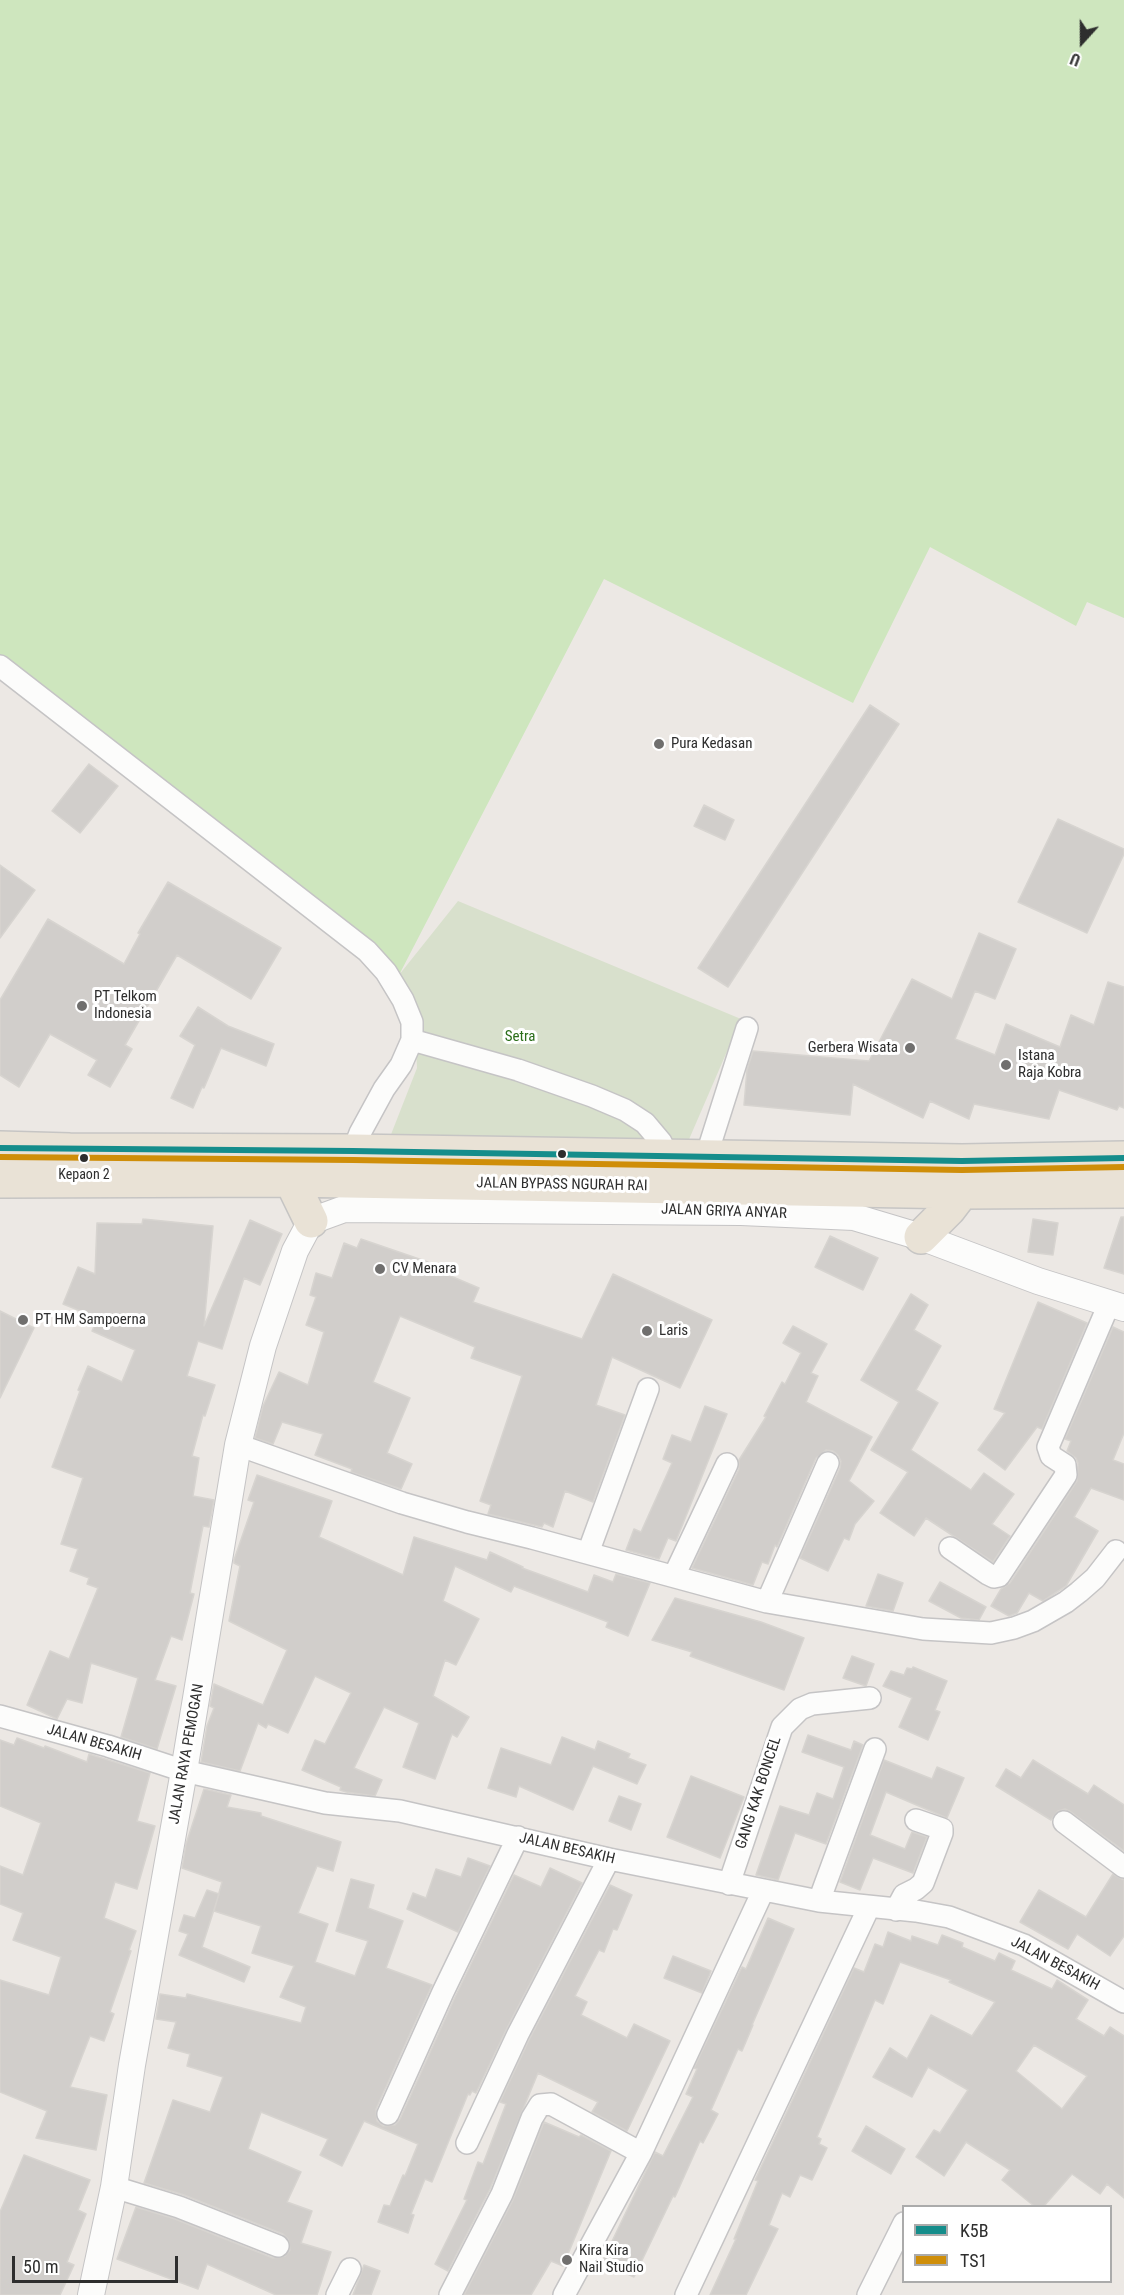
<!DOCTYPE html>
<style>
body{margin:0}
#map{position:relative;width:1124px;height:2295px;overflow:hidden;background:#ece8e4;font-family:"Roboto Condensed",sans-serif}
canvas{display:block}
.legend{position:absolute;left:902px;top:2205px;width:210px;height:78px;box-sizing:border-box;background:#fff;border:2px solid #ababab;margin:0;padding:8px 10px;list-style:none;font-size:18px;color:#2e2e2e}
.legend li{display:flex;align-items:center;gap:12px;height:30px}
.legend b{width:30px;border:2px solid #ababab}
.north{position:absolute;left:1052px;top:12px;width:60px;height:60px;-webkit-text-stroke:4px #fff;paint-order:stroke;rotate:201deg;font-size:16px;font-weight:700;line-height:24px;text-align:center;color:#2e2e2e}
.north::after{content:'';display:block;margin:auto;width:21px;height:27px;background:#2e2e2e;clip-path:polygon(50% 0,100% 100%,50% 72%,0 100%)}
.scale{position:absolute;left:12px;top:2256px;width:166px;height:27px;box-sizing:border-box;border:3px solid #2e2e2e;border-top:0;padding-left:8px;font-size:18px;line-height:21px;white-space:nowrap;color:#2e2e2e;-webkit-text-stroke:4px #fff;paint-order:stroke}
</style>
<div id="map">
<canvas width="1124" height="2295"></canvas>
<ul class="legend">
<li><b style="height:8px;background:#158d8b"></b>K5B</li>
<li><b style="height:8px;background:#cf8e09"></b>TS1</li>
</ul>
<div class="north">U</div>
<div class="scale">50 m</div>
</div>
<script>
const ctx = document.querySelector('canvas').getContext('2d');
ctx.lineJoin = 'round';
function paint(path, color) { ctx.fillStyle = color; ctx.fill(path, 'evenodd'); }
const shape = rows => new Path2D(rows.map(r => 'M' + r).join(''));
function trace(path, color, width, dash) { ctx.strokeStyle = color; ctx.lineWidth = width; ctx.lineCap = dash ? 'butt' : 'round'; ctx.setLineDash(dash || []); ctx.stroke(path); }
function write(font, color, halo, rows, align = 'center') {
  ctx.font = font + ' "Roboto Condensed",sans-serif'; ctx.lineWidth = 6; ctx.setLineDash([]); ctx.textBaseline = 'middle'; ctx.strokeStyle = halo; ctx.fillStyle = color; for (const [text, x, y, turn = 0] of rows) {
    ctx.save(); ctx.translate(x, y); ctx.rotate((+turn || 0) * Math.PI / 180); ctx.textAlign = isNaN(turn) ? turn : align; if (halo) ctx.strokeText(text, 0, 0); ctx.fillText(text, 0, 0); ctx.restore();
  }
}
paint(shape([
 [0,0,1124,0,1124,618,1087,602,1076,626,930,547,853,703,604,579,399,975,0,660]
]), '#cee6be');
paint(shape([
 [458,901,741,1019,687,1144,390,1137,417,1068,415,1027,399,975]
]), '#d8e0cc');
const building = shape([
 [870,705,899,724,728,987,698,968,870,705],
 [89,764,118,786,80,833,52,811,89,764],
 [704,805,734,820,725,840,694,826,704,805],
 [1058,819,1124,849,1124,854,1087,933,1018,902,1058,819],
 [0,865,35,890,0,938,0,865],
 [168,882,281,948,251,999,177,955,125,1045,132,1049,110,1087,88,1075,97,1060,50,1034,19,1087,0,1075,0,1000,48,919,124,964,140,934,138,933,168,882],
 [979,933,1016,949,995,999,975,991,955,1039,995,1055,1006,1024,1060,1047,1071,1015,1094,1025,1108,982,1124,987,1124,1108,1119,1106,1117,1110,1059,1090,1049,1119,974,1104,969,1119,930,1101,923,1118,853,1084,850,1115,744,1105,747,1070,753,1051,869,1061,912,979,952,999,979,933],
 [198,1007,228,1026,274,1044,266,1066,221,1048,204,1088,202,1087,193,1108,171,1098,195,1045,180,1036,198,1007],
 [1121,1217,1124,1217,1124,1274,1104,1268,1121,1217],
 [143,1219,213,1226,204,1326,250,1220,282,1234,260,1285,244,1278,222,1349,198,1341,187,1376,215,1385,205,1416,203,1415,192,1456,199,1458,193,1496,214,1500,209,1527,203,1526,190,1593,194,1594,182,1640,171,1636,155,1680,176,1686,157,1749,121,1737,138,1678,91,1663,82,1703,67,1699,57,1719,27,1705,50,1651,69,1659,98,1588,87,1584,89,1578,70,1571,78,1549,61,1544,83,1478,52,1467,80,1391,78,1390,88,1366,122,1382,135,1350,92,1331,98,1318,63,1304,78,1267,95,1274,97,1223,142,1224,143,1219],
 [1033,1219,1058,1223,1053,1255,1028,1252,1033,1219],
 [830,1236,878,1258,863,1290,815,1267,830,1236],
 [361,1239,428,1262,427,1266,479,1288,473,1302,582,1339,613,1274,712,1320,680,1388,612,1357,596,1405,625,1415,593,1502,565,1491,553,1527,544,1523,542,1527,488,1514,491,1505,480,1501,522,1376,471,1358,475,1347,400,1316,373,1382,410,1398,387,1453,412,1464,401,1489,351,1472,352,1469,315,1455,323,1434,282,1422,273,1444,255,1438,263,1406,279,1372,308,1385,324,1332,306,1325,316,1297,310,1295,316,1273,332,1278,344,1243,357,1248,361,1239],
 [911,1294,928,1305,914,1330,941,1346,916,1390,938,1403,911,1450,971,1490,984,1473,1014,1494,992,1524,1010,1536,993,1562,926,1518,914,1536,880,1513,908,1472,871,1450,899,1402,861,1380,911,1294],
 [1038,1302,1087,1323,1042,1429,1037,1427,1005,1470,978,1450,1005,1413,994,1409,1038,1302],
 [0,1311,34,1328,0,1398,0,1311],
 [793,1326,827,1344,811,1373,818,1376,806,1402,872,1437,849,1481,874,1501,855,1524,849,1540,844,1538,828,1571,800,1558,840,1468,841,1461,838,1455,833,1451,826,1450,816,1458,777,1547,775,1545,768,1564,762,1562,753,1585,692,1568,739,1469,739,1460,766,1417,764,1416,782,1382,785,1384,801,1353,783,1343,793,1326],
 [1113,1327,1124,1332,1124,1433,1113,1460,1124,1464,1124,1500,1091,1488,1074,1517,1098,1531,1066,1586,1043,1601,1029,1593,1017,1613,1009,1616,991,1606,1001,1589,1010,1583,1077,1481,1078,1463,1076,1458,1067,1451,1071,1441,1065,1439,1113,1327],
 [705,1406,727,1414,676,1541,668,1538,659,1559,626,1550,634,1529,641,1532,672,1463,663,1459,672,1435,691,1442,705,1406],
 [257,1475,332,1501,319,1537,403,1575,414,1537,487,1560,490,1552,523,1567,522,1568,588,1592,594,1575,613,1582,616,1574,650,1583,628,1636,606,1627,608,1622,514,1586,511,1592,455,1566,443,1601,479,1619,456,1665,445,1660,433,1696,469,1717,457,1737,452,1734,435,1779,403,1767,419,1723,384,1707,354,1768,382,1780,375,1796,346,1792,340,1790,341,1787,302,1770,315,1740,325,1744,351,1693,315,1676,288,1733,268,1724,266,1728,258,1723,240,1771,201,1762,207,1726,214,1708,210,1706,214,1684,263,1705,287,1650,229,1621,240,1566,234,1563,234,1560,254,1502,248,1500,257,1475],
 [878,1574,903,1583,893,1611,866,1606,878,1574],
 [940,1582,986,1607,979,1620,961,1618,929,1601,940,1582],
 [675,1598,761,1622,804,1638,784,1690,690,1656,692,1652,652,1640,675,1598],
 [852,1656,874,1664,866,1686,843,1678,852,1656],
 [913,1667,947,1681,935,1710,940,1712,928,1740,899,1727,912,1698,883,1686,891,1671,904,1675,907,1668,912,1669,913,1667],
 [808,1735,851,1750,854,1741,863,1745,826,1844,795,1833,778,1880,756,1875,780,1806,809,1815,817,1793,833,1799,844,1767,802,1752,808,1735],
 [562,1737,595,1750,598,1741,630,1754,628,1758,646,1765,637,1784,593,1766,573,1810,519,1786,516,1797,488,1788,501,1748,551,1765,562,1737],
 [17,1738,44,1748,45,1746,87,1762,89,1754,150,1773,137,1821,155,1826,137,1889,115,1882,104,1918,136,1931,129,1950,131,1951,110,2012,114,2014,104,2041,90,2036,70,2087,107,2095,96,2150,36,2138,47,2111,0,2092,0,1980,49,1995,61,1957,13,1940,23,1913,0,1904,0,1866,23,1875,41,1823,0,1806,0,1740,14,1745,17,1738],
 [884,1760,932,1779,937,1767,964,1778,947,1818,886,1792,870,1835,905,1849,912,1832,927,1837,913,1873,873,1858,860,1890,840,1882,884,1760],
 [1033,1760,1088,1794,1094,1785,1124,1805,1124,1851,1071,1812,1065,1809,1058,1811,1051,1820,996,1786,1006,1769,1021,1778,1033,1760],
 [691,1776,744,1797,720,1858,667,1837,691,1776],
 [204,1789,231,1795,227,1807,261,1813,261,1816,341,1842,333,1871,317,1866,298,1913,328,1924,315,1962,355,1976,368,1941,336,1931,351,1879,374,1885,368,1908,403,1921,386,1968,432,1985,376,2109,377,2121,383,2126,395,2125,400,2119,455,1997,514,1875,541,1887,550,1868,582,1883,507,2028,476,2093,472,2091,470,2095,468,2094,432,2182,425,2179,411,2214,414,2215,408,2233,378,2222,384,2205,390,2206,403,2175,405,2176,418,2144,364,2121,342,2166,320,2155,328,2139,261,2112,248,2149,301,2172,287,2202,312,2211,301,2243,331,2252,317,2295,276,2295,207,2264,198,2289,117,2259,136,2207,175,2219,273,2258,285,2256,290,2250,288,2239,283,2234,184,2195,144,2183,173,2100,210,2112,223,2077,187,2066,190,2054,168,2048,176,2022,156,2019,160,1994,186,1998,187,1994,301,2023,306,2007,280,1997,294,1966,252,1953,261,1926,214,1911,222,1882,182,1868,186,1844,204,1789],
 [619,1796,641,1804,631,1830,609,1821,619,1796],
 [468,1858,490,1866,458,1932,407,1909,413,1893,426,1898,436,1869,461,1877,468,1858],
 [1113,1874,1124,1880,1124,1936,1110,1956,1077,1934,1068,1949,1020,1922,1039,1890,1086,1917,1113,1874],
 [610,1885,632,1895,617,1930,613,1929,604,1952,599,1950,575,1996,587,2002,581,2015,627,2038,634,2024,670,2041,627,2131,592,2112,598,2102,538,2073,490,2189,448,2271,435,2264,467,2200,464,2199,478,2162,483,2164,506,2104,500,2102,529,2040,610,1885],
 [207,1890,219,1894,202,1947,250,1967,244,1982,179,1955,188,1934,179,1931,184,1915,195,1918,207,1890],
 [768,1918,794,1929,752,2025,753,2025,742,2051,738,2049,711,2110,718,2114,703,2143,700,2141,675,2197,673,2196,634,2277,602,2262,655,2152,663,2156,693,2097,686,2094,697,2069,694,2068,742,1967,746,1969,768,1918],
 [888,1932,911,1941,912,1936,938,1945,942,1935,963,1943,962,1947,995,1961,999,1953,1015,1961,1011,1970,1052,1989,1057,1980,1088,2000,1076,2019,1104,2036,1110,2027,1124,2036,1124,2198,1107,2184,1100,2194,1072,2174,1044,2206,1034,2206,1002,2180,1010,2170,966,2142,944,2176,916,2157,934,2130,940,2133,968,2090,928,2067,912,2097,873,2077,890,2048,907,2059,931,2015,972,2036,995,2002,949,1982,951,1980,900,1962,883,2004,875,2000,817,2137,821,2139,819,2144,827,2148,812,2180,800,2175,790,2197,782,2193,769,2225,778,2229,746,2295,710,2295,736,2239,734,2239,758,2181,755,2180,854,1968,864,1972,875,1944,883,1947,888,1932],
 [1034,2045,1087,2076,1062,2109,1016,2071,1034,2045],
 [673,1956,711,1971,702,1993,664,1978,673,1956],
 [544,2122,579,2137,581,2135,611,2151,563,2266,551,2261,531,2295,464,2295,513,2200,544,2122],
 [866,2126,905,2149,891,2174,852,2151,866,2126],
 [24,2155,90,2180,78,2210,86,2214,67,2262,74,2265,60,2295,0,2295,0,2212,24,2155],
 [364,2265,380,2271,371,2295,353,2295,364,2265]
]);
paint(building, '#d1cecb');
trace(building, '#d7d4d0', 1.5);
const minor = shape([
 [0,666,367,951,386,972,403,1000,412,1022,412,1040,401,1065,384,1089,360,1133,353,1151],
 [412,1040,518,1070,592,1096,625,1110,645,1123,661,1142,668,1157],
 [706,1157,747,1028],
 [238,1445,402,1503,467,1522,532,1538,767,1602,923,1629,991,1633,1014,1628,1033,1621,1066,1602,1079,1592,1095,1578,1116,1551],
 [950,1548,988,1574,994,1577,999,1576,1066,1475,1065,1465,1051,1456,1048,1447,1109,1304],
 [588,1553,648,1389],
 [674,1576,727,1464],
 [767,1602,828,1463],
 [0,1716,108,1746,184,1771,325,1803,400,1811,609,1859,819,1901,916,1911,949,1917,1024,1945,1124,2002],
 [1064,1822,1124,1867],
 [729,1884,782,1727,800,1709,812,1704,870,1698],
 [819,1901,875,1749],
 [896,1910,904,1895,916,1889,923,1883,942,1833,942,1829,916,1820],
 [388,2114,443,1992,518,1837],
 [467,2143,518,2034,609,1859],
 [114,2187,179,2207,278,2246],
 [337,2295,350,2269],
 [450,2295,502,2194,532,2118,540,2105,551,2104,641,2153],
 [564,2295,641,2153,763,1891],
 [686,2295,869,1907],
 [868,2295,904,2223]
]);
const tertiary = shape([
 [91,2295,114,2187,132,2065,184,1771,238,1445,263,1346,295,1251,311,1221,344,1209,741,1212,854,1217,921,1237,1038,1281,1124,1308]
]);
const trunk = shape([
 [0,1148,70,1150,353,1151,962,1161,1124,1158],
 [291,1180,311,1221],
 [0,1181,291,1180,962,1192,1124,1191],
 [921,1237,949,1209,962,1192,962,1178]
]);
trace(minor, '#c5c4c5', 24);
trace(tertiary, '#c5c4c5', 28);
trace(trunk, '#c6c5c4', 36);
trace(minor, '#fcfcfb', 21);
trace(tertiary, '#fcfcfb', 26);
trace(trunk, '#e9e2d6', 33);
trace(shape([
 [0,1148,353,1151,962,1161,1124,1158]
]), '#158d8b', 6);
trace(shape([
 [0,1157,353,1160,962,1170,1124,1167]
]), '#cf8e09', 6);
for (const [x, y, r, color] of [
 [659,744,6,"#706f6e"],
 [82,1006,6,"#706f6e"],
 [910,1048,6,"#706f6e"],
 [1006,1065,6,"#706f6e"],
 [562,1154,5,"#2e2e2e"],
 [84,1158,5,"#2e2e2e"],
 [380,1269,6,"#706f6e"],
 [23,1320,6,"#706f6e"],
 [647,1331,6,"#706f6e"],
 [567,2260,6,"#706f6e"]
]) { const dot = new Path2D(); dot.arc(x, y, r, 0, 2 * Math.PI); ctx.fillStyle = color; ctx.fill(dot); trace(dot, '#fff', 2); }
write('14px', '#2e2e2e', '#fff', [
 ["Kepaon 2",84,1175]
]);
write('15px', '#2e2e2e', '#fff', [
 ["Pura Kedasan",671,744],
 ["PT Telkom",94,997],
 ["Indonesia",94,1014],
 ["Gerbera Wisata",898,1048,"right"],
 ["Istana",1018,1056],
 ["Raja Kobra",1018,1073],
 ["CV Menara",392,1269],
 ["PT HM Sampoerna",35,1320],
 ["Laris",659,1331],
 ["Kira Kira",579,2251],
 ["Nail Studio",579,2268]
], 'left');
write('15px', '#2c6e1b', '#fff', [
 ["Setra",520,1037]
]);
write('15px', '#2e2e2e', '#fff', [
 ["JALAN BYPASS NGURAH RAI",562,1185,1],
 ["JALAN GRIYA ANYAR",724,1212,2],
 ["JALAN BESAKIH",94,1743,16],
 ["JALAN RAYA PEMOGAN",187,1754,-80],
 ["GANG KAK BONCEL",759,1793,-72],
 ["JALAN BESAKIH",567,1849,13],
 ["JALAN BESAKIH",1055,1964,28]
]);
</script>
